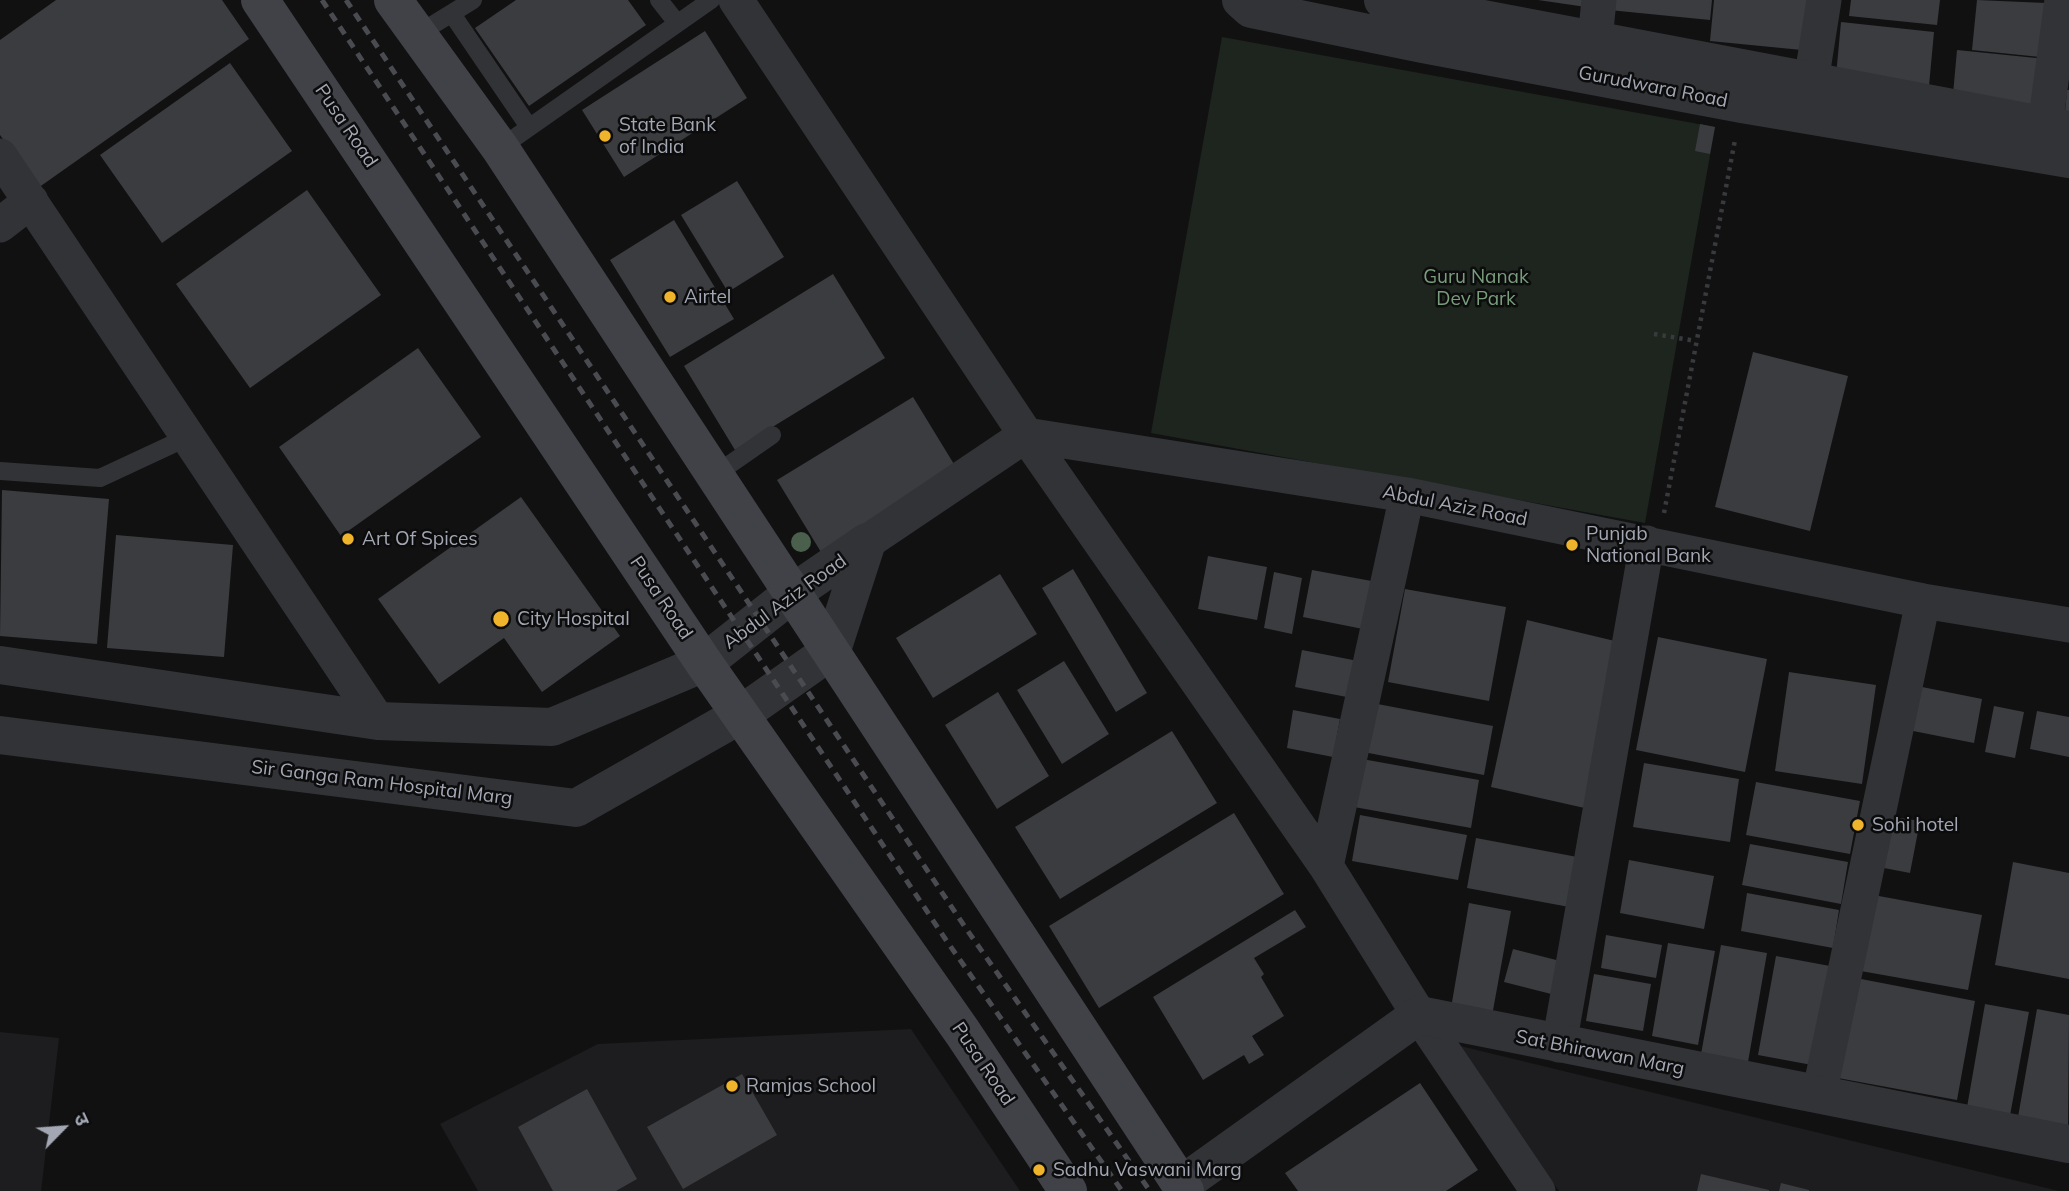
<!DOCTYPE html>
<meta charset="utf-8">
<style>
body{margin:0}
#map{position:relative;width:2069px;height:1191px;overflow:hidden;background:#111112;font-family:Mulish,"Noto Sans Devanagari",sans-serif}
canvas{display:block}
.north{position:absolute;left:28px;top:1093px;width:70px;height:70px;-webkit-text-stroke:5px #0c0c0d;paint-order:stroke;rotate:65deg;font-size:19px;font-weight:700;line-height:28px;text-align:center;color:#a2a7b3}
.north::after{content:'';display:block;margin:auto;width:24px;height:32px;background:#a2a7b3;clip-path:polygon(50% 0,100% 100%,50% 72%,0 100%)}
</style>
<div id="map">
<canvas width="2069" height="1191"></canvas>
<div class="north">उ</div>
</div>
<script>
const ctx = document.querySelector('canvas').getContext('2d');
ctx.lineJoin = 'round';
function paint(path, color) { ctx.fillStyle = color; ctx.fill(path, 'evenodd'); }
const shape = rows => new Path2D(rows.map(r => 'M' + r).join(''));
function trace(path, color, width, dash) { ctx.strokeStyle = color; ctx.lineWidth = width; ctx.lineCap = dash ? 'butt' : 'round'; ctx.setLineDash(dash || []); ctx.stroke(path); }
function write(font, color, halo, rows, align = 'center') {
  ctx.font = font + ' Mulish,sans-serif'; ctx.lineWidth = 5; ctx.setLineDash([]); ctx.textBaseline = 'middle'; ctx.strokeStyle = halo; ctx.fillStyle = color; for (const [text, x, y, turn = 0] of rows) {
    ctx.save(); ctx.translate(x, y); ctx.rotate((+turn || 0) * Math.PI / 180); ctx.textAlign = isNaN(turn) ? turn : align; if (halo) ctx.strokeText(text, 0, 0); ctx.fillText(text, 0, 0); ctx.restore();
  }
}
paint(shape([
 [911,1029,1020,1191,478,1191,440,1124,598,1044],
 [0,1032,59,1038,41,1191,0,1191],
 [1452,1044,2059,1191,1559,1191]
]), '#1d1d1f');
paint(shape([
 [1222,37,1715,127,1645,523,1151,433]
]), '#1d251e');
paint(shape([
 [56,0,222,0,249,39,38,188,0,135,0,40],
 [516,0,628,0,646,25,529,106,475,28],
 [1538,0,1586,0,1586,7],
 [1610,0,1712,0,1710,20,1609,10],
 [1714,0,1817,0,1812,51,1710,41],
 [1851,0,1940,0,1937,25,1849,16],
 [1977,0,2046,3,2040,57,1972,50],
 [1841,22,1934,32,1929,86,1836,76],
 [705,31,747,98,624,177,582,110],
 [1957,50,2046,59,2041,114,1952,105],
 [230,63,292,151,162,243,100,155],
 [2067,90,2069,90,2069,123,2064,123],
 [1700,124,1715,127,1710,154,1695,151],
 [737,181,784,257,728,292,681,215],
 [307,190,381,295,250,388,176,284],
 [674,220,734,319,670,357,610,260],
 [833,274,885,358,735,450,684,366],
 [418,348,481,437,341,536,279,447],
 [1753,352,1848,376,1810,531,1715,507],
 [913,397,960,474,824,557,777,480],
 [2,490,109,499,97,644,0,636],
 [521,497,620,636,542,692,504,638,439,684,378,599],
 [116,535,233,545,224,657,107,648],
 [1208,556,1267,567,1257,620,1198,609],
 [1073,569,1147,693,1116,712,1042,588],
 [1312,570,1377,582,1368,630,1303,617],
 [1274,572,1302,578,1292,634,1264,628],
 [1000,574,1037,634,933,698,896,638],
 [1405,589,1506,607,1489,701,1388,682],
 [1527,620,1619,642,1589,809,1491,787],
 [1658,637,1767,659,1745,772,1636,750],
 [1302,650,1358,661,1352,698,1295,687],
 [1064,661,1109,734,1062,764,1017,690],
 [1789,672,1876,685,1862,784,1775,771],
 [1917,686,1982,699,1974,743,1908,730],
 [998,692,1049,776,997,809,945,725],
 [1367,702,1493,726,1484,775,1358,751],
 [1994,706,2024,712,2015,758,1985,752],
 [1293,710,1340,719,1333,757,1287,748],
 [2037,711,2069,717,2069,757,2030,749],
 [1172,731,1217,803,1060,899,1015,827],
 [1362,759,1479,780,1471,828,1354,807],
 [1644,763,1739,779,1730,842,1633,827],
 [1756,782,1860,801,1850,854,1746,835],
 [1234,813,1284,894,1099,1008,1049,926],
 [1360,815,1467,835,1458,880,1352,861],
 [1894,817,1920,821,1910,873,1884,868],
 [1476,838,1588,859,1580,909,1467,888],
 [1750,844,1848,862,1841,904,1742,885],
 [1629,860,1714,876,1704,929,1620,913],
 [2013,862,2069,873,2069,979,1995,965],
 [1747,893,1839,910,1833,948,1741,931],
 [1868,894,1982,915,1968,990,1855,970],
 [1469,903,1511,911,1492,1016,1451,1008],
 [1295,910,1306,927,1254,958,1264,974,1261,977,1284,1016,1252,1036,1264,1055,1249,1064,1244,1055,1203,1080,1153,997],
 [1606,935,1662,945,1656,978,1601,968],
 [1668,943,1715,951,1698,1045,1652,1036],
 [1721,945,1767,953,1748,1062,1701,1054],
 [1513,949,1568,963,1559,996,1504,982],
 [1776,956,1830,966,1812,1065,1758,1055],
 [1594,974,1651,984,1643,1031,1586,1021],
 [1856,978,1975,1001,1957,1100,1838,1078],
 [1985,1004,2029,1012,2009,1121,1966,1113],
 [2037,1009,2069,1015,2068,1126,2018,1117],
 [742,1074,777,1135,683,1189,647,1127],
 [1420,1083,1478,1170,1446,1191,1298,1191,1285,1173],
 [587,1089,637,1179,616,1191,553,1191,518,1127],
 [1701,1174,1769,1190,1769,1191,1697,1191],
 [1781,1183,1809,1190,1809,1191,1779,1191]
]), '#3b3c3f');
trace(shape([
 [1654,334,1696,341],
 [1664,513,1735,140]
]), '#383a3e', 4.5, [3.5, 5]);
trace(shape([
 [659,0,677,23],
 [452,14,529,127],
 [418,34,473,0],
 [500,148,711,0],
 [0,471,100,478,188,437],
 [716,474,772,435]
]), '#323337', 18);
trace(shape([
 [736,0,1026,435,1326,866,1419,1015,1538,1191],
 [1595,40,1599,0],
 [1811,82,1824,0],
 [2045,126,2062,0],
 [0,156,378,721],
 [0,225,31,201],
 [867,542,1026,435,1407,495,1923,601,2069,625],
 [1326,866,1407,495],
 [1559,1045,1647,543],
 [1819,1095,1923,601]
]), '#323337', 35);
trace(shape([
 [1241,0,1251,9,1422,44,1742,104,2069,159],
 [1383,0,2069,130],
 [0,665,378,721,552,727,704,663,794,592,867,542],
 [0,735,576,808,740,715,832,650,867,542],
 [1181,1185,1419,1015,2069,1144]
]), '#323337', 38);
trace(shape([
 [260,0,704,663,963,1033,1068,1191],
 [393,0,500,148,1185,1191]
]), '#404247', 38);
trace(shape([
 [322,0,946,940,1122,1191],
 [346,0,965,927,1150,1191]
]), '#494b50', 5, [9, 7]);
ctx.fillStyle = '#4a5f4c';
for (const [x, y] of [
 [801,542]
]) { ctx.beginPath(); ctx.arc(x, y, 10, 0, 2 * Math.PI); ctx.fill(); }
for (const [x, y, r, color] of [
 [605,136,7,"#efb32c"],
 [670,297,7,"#efb32c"],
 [348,539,7,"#efb32c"],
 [1572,545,7,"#efb32c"],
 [501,619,9,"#efb32c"],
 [1858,825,7,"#efb32c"],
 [732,1086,7,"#efb32c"],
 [1039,1170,7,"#efb32c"]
]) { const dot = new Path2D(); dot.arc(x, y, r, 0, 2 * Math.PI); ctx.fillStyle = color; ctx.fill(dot); trace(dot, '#0c0c0d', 2.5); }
write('19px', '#a2a7b3', '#0c0c0d', [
 ["Gurudwara Road",1653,87,11],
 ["Pusa Road",346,126,56],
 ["Abdul Aziz Road",1455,506,11],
 ["Pusa Road",661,598,56],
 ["Abdul Aziz Road",785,602,-36],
 ["Sir Ganga Ram Hospital Marg",382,783,7],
 ["Sat Bhirawan Marg",1600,1053,11],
 ["Pusa Road",983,1064,56]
]);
write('19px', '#a2a7b3', '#0c0c0d', [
 ["State Bank",619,125],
 ["of India",619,147],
 ["Airtel",684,297],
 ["Punjab",1586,534],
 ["National Bank",1586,556],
 ["Art Of Spices",362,539],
 ["City Hospital",517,619],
 ["Sohi hotel",1872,825],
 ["Ramjas School",746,1086],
 ["Sadhu Vaswani Marg",1053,1170]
], 'left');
write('19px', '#799e7c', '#0c0c0d', [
 ["Guru Nanak",1476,277],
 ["Dev Park",1476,299]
]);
</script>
